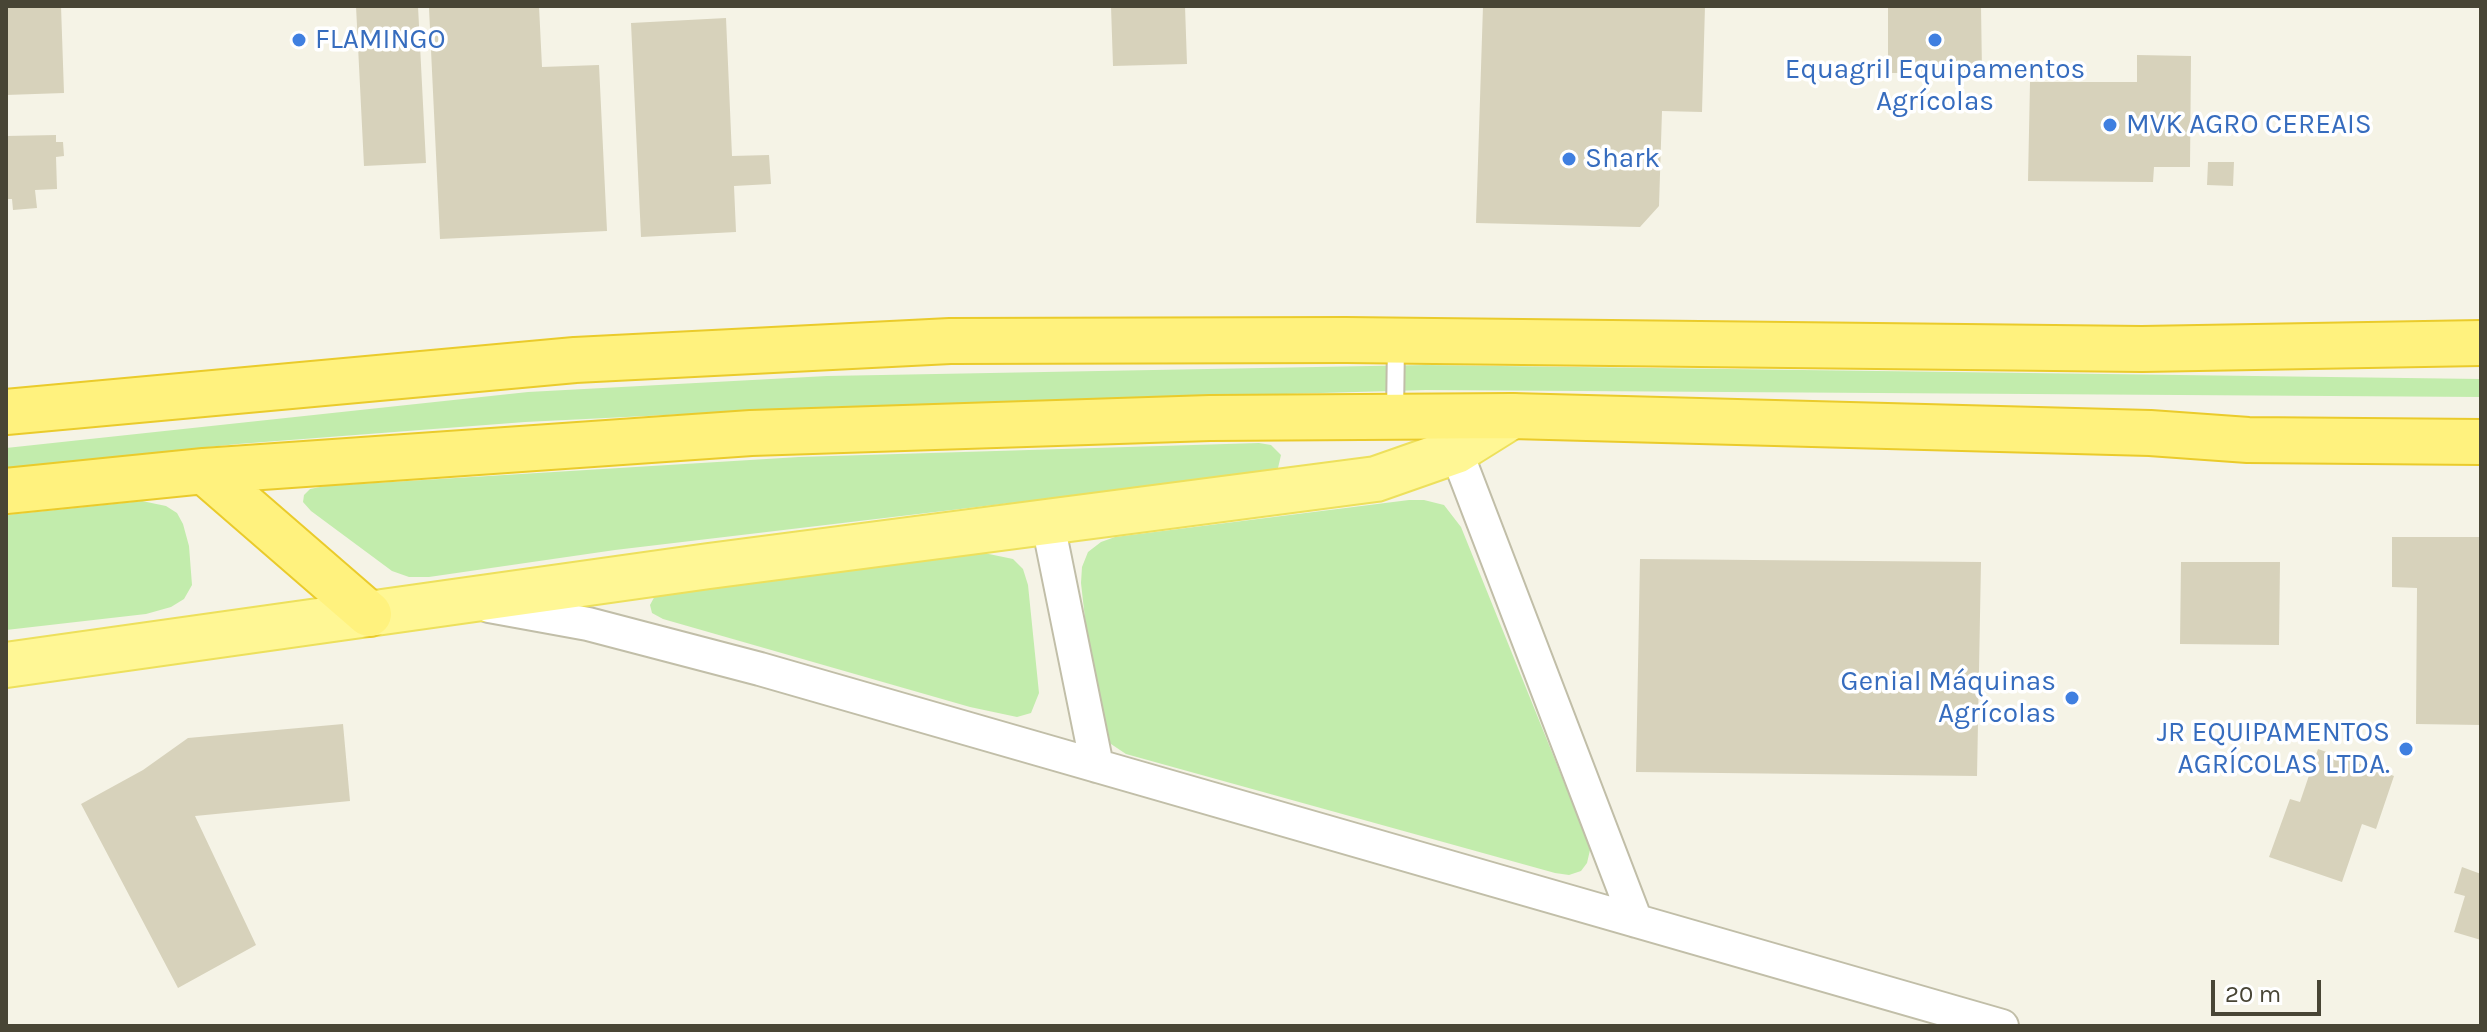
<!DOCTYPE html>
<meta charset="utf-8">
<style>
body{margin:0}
#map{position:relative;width:2487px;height:1032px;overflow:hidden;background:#f5f3e6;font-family:Karla,sans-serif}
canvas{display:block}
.frame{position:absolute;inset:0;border:8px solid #484535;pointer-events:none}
.scale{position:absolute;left:2211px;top:980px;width:110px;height:36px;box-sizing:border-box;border:4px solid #484535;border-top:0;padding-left:10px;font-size:24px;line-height:28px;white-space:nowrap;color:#484535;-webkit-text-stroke:6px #fff;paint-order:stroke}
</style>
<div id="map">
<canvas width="2487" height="1032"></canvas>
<div class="frame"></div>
<div class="scale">20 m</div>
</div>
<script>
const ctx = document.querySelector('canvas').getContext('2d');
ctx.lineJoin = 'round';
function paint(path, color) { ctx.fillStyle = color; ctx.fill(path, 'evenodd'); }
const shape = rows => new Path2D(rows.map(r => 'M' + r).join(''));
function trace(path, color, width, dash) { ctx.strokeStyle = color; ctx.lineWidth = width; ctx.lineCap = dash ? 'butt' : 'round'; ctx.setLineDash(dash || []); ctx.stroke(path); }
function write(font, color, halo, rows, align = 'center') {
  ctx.font = font + ' Karla,sans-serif'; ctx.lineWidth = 7; ctx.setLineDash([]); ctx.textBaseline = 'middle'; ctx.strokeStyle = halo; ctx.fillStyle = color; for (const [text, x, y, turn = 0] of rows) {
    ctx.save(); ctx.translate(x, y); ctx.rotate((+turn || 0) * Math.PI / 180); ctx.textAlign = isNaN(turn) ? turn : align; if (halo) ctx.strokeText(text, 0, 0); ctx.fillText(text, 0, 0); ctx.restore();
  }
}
paint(shape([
 [1425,365,2481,379,2481,397,1426,390,829,407,525,422,238,444,6,468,6,448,528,392,827,376],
 [1259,443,1271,445,1281,455,1278,468,1272,472,615,550,429,577,409,577,392,571,311,511,303,502,304,495,310,489,325,486,799,457],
 [1409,500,1424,500,1444,505,1461,527,1585,834,1590,850,1587,863,1581,871,1569,875,1555,873,1126,754,1108,742,1093,690,1081,583,1082,567,1088,552,1101,542,1115,537],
 [142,501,166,506,177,513,183,524,189,546,192,585,184,599,171,607,146,614,6,630,6,515],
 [984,553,1013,559,1023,569,1028,585,1039,693,1031,713,1017,717,970,707,663,619,652,613,650,605,657,592]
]), '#c2ecac');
paint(shape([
 [6,6,61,6,64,93,6,95],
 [356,6,418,6,426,163,364,166],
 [473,6,539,6,542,67,599,65,607,231,440,239,429,8],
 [1111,6,1185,6,1187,64,1113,66],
 [1483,6,1705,6,1702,112,1662,111,1659,206,1640,227,1476,223],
 [1888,6,1981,6,1982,73,1888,73],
 [726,18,732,156,769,155,771,184,734,186,736,232,641,237,631,23],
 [2137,55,2191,56,2190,167,2154,167,2153,182,2028,181,2030,82,2137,82],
 [56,135,56,142,63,142,64,156,56,157,57,189,35,190,37,208,13,210,12,199,6,199,6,136],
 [2208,162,2234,162,2233,186,2207,185],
 [2392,537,2481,537,2481,725,2416,724,2417,588,2392,587],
 [1640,559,1981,562,1977,776,1636,772],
 [2181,562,2280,562,2279,645,2180,644],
 [343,724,350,801,195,816,256,945,178,988,81,804,143,770,188,738],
 [2318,749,2394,776,2376,829,2362,824,2342,882,2269,857,2290,799,2300,802],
 [2462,867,2481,874,2481,940,2454,932,2465,896,2454,893]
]), '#d7d2bb');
const service = shape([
 [1395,415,1396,342]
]);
const minor = shape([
 [1456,451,1636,921],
 [1048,524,1097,766],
 [489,606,588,624,760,669,2002,1026]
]);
const primary = shape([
 [6,665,709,566,1376,479,1456,451,1512,416]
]);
const trunk = shape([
 [6,412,575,360,950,341,1346,340,2142,349,2481,343],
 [204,471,369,614],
 [6,491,204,471,751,433,1210,418,1512,416,2150,433,2248,440,2481,442]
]);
trace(service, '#c1bea8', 20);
trace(minor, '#c1bea8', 36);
trace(primary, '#ede05c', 48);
trace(trunk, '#eacb2b', 48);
trace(service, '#fff', 16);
trace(minor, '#fff', 32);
trace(primary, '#fff795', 44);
trace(trunk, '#fff27e', 44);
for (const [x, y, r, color] of [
 [299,40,8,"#3f7fe0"],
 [1935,40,8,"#3f7fe0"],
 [2110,125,8,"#3f7fe0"],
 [1569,159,8,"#3f7fe0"],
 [2072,698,8,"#3f7fe0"],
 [2406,749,8,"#3f7fe0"]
]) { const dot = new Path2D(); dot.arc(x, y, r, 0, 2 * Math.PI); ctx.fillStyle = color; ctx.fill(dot); trace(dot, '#fff', 3); }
write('28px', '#366cbe', '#fff', [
 ["FLAMINGO",315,40],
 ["Equagril Equipamentos",1935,70,"center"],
 ["Agrícolas",1935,102,"center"],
 ["MVK AGRO CEREAIS",2126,125],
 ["Shark",1585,159],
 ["Genial Máquinas",2056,682,"right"],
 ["Agrícolas",2056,714,"right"],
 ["JR EQUIPAMENTOS",2390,733,"right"],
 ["AGRÍCOLAS LTDA.",2390,765,"right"]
], 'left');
</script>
